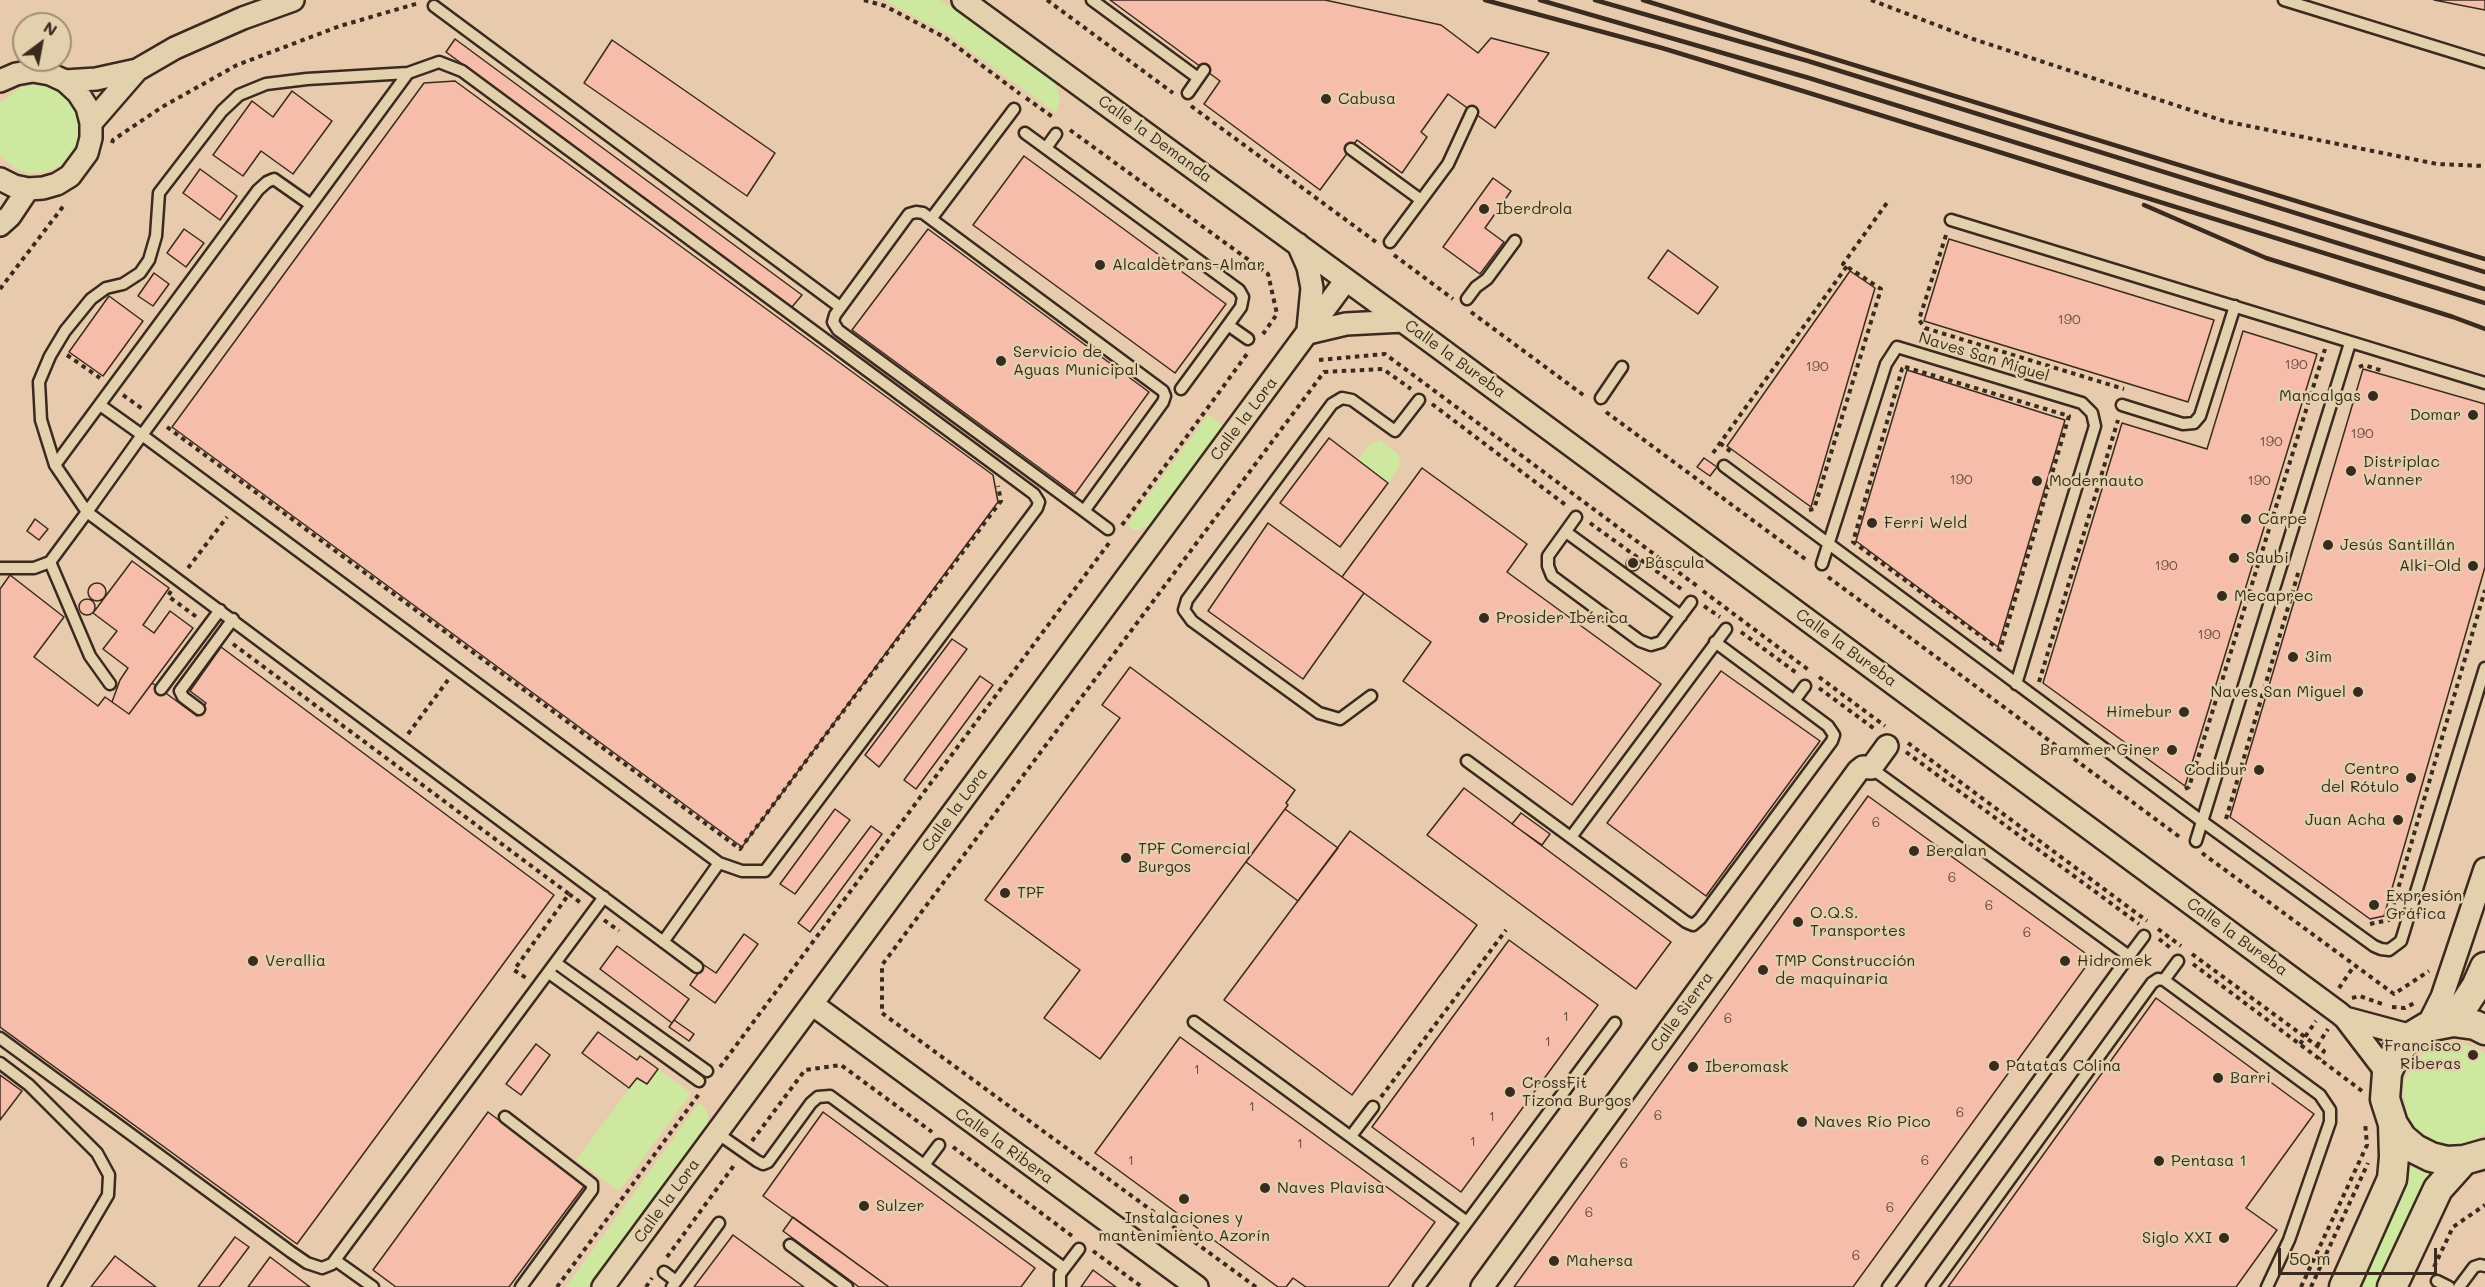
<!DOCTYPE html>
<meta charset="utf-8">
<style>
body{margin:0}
#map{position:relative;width:2485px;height:1287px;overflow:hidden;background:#e3d1ae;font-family:Mali,sans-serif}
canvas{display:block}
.north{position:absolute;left:12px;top:12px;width:60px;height:60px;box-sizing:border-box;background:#e3d1ae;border:2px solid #a08e74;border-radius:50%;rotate:32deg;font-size:16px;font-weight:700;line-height:24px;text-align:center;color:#3b2a1e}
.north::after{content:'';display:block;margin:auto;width:21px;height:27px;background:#3b2a1e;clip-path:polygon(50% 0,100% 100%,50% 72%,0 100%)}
.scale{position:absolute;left:2278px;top:1248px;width:159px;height:27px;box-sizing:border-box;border:3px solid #3b2a1e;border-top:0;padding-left:8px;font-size:18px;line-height:21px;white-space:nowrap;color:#3b2a1e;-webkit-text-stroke:4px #e3d1ae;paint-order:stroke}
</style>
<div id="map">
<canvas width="2485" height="1287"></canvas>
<div class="north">N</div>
<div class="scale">50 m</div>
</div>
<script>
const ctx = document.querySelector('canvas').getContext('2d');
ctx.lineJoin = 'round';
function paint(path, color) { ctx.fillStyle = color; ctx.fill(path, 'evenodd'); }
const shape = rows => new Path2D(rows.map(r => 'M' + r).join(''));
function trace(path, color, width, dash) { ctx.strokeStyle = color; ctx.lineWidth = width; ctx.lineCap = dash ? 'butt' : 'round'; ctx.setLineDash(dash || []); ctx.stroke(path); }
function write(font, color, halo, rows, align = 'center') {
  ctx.font = font + ' Mali,sans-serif'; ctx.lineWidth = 5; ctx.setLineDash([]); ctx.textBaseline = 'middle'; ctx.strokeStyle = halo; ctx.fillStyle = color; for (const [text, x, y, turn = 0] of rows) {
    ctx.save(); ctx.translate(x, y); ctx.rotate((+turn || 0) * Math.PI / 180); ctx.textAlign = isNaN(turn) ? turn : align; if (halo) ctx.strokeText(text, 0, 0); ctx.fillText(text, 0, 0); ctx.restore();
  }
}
paint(shape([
 [0,0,2485,0,2485,1287,0,1287],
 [24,24,60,24,60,60,24,60]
]), '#e8cbad');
paint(shape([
 [884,0,939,0,962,13,1055,82,1060,99,1056,113,946,33],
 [31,85,45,86,58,92,69,101,76,114,79,129,76,144,69,156,59,166,45,172,30,173,16,169,0,155,0,103,17,89],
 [1208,415,1224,426,1152,524,1139,530,1133,530,1127,525],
 [1380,440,1397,453,1400,460,1398,469,1388,483,1358,460,1370,444],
 [2453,1043,2477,1048,2485,1054,2485,1134,2471,1142,2459,1145,2435,1142,2415,1127,2408,1116,2403,1091,2405,1079,2419,1057,2429,1050],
 [658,1069,691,1093,619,1191,576,1160,637,1078,647,1084],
 [699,1103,706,1109,708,1117,707,1124,587,1287,566,1287],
 [2408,1166,2432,1175,2420,1192,2376,1287,2357,1287,2405,1180]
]), '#cee99f');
const building = shape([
 [1110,0,1325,0,1441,25,1478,53,1491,38,1549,53,1495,128,1448,94,1421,132,1427,137,1402,173,1357,140,1320,190,1204,104,1220,81,1110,0],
 [2434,0,2485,0,2485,10,2434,0],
 [455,39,802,295,792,307,446,52,455,39],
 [612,40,775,153,747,196,584,83,612,40],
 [455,81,993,475,998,502,742,847,172,427,424,83,455,81],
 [292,91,332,121,293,174,261,151,243,176,213,155,252,101,273,117,292,91],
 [1024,156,1226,304,1175,373,973,225,1024,156],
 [200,169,237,196,220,220,183,193,200,169],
 [1493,178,1511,191,1485,228,1504,242,1480,274,1443,247,1493,178],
 [184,229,204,243,186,267,167,253,184,229],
 [928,229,1149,392,1075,494,852,330,928,229],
 [1949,239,2214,320,2188,402,1924,321,1949,239],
 [1668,250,1718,287,1698,314,1648,278,1668,250],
 [1850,271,1875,288,1811,507,1727,446,1850,271],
 [154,273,169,284,153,306,138,296,154,273],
 [109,296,143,321,103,376,69,352,109,296],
 [2243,331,2317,354,2185,786,2043,683,2122,423,2207,449,2243,331],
 [2363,369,2485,404,2485,567,2384,916,2370,919,2230,817,2363,369],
 [1907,370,2065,420,1998,647,1856,541,1907,370],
 [1329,438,1388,483,1340,547,1280,503,1329,438],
 [1704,458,1717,467,1710,476,1697,467,1704,458],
 [1422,468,1527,544,1507,572,1661,684,1572,805,1403,681,1431,642,1342,577,1422,468],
 [35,519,48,529,39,540,27,531,35,519],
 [1268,523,1364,593,1303,679,1208,611,1268,523],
 '1626 564a7 7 0 1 1 14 0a7 7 0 1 1-14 0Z',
 [132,561,169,588,143,625,154,633,170,611,193,628,129,714,112,702,120,680,128,668,103,649,117,631,93,613,132,561],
 [10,575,64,617,34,657,98,706,105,697,129,714,152,683,197,716,206,703,190,691,221,647,554,895,297,1244,0,1027,0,589,10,575],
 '88 592a9 9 0 1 1 18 0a9 9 0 1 1-18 0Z',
 '79 607a8 8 0 1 1 16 0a8 8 0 1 1-16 0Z',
 [952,639,967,649,879,767,865,755,952,639],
 [1130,667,1295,790,1286,803,1288,805,1100,1059,1044,1018,1080,970,985,900,1120,718,1102,705,1130,667],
 [1721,671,1820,741,1706,896,1607,823,1721,671],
 [980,676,993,685,916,789,904,780,980,676],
 [1464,788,1671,942,1636,989,1427,835,1464,788],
 [1868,796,2092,958,1853,1287,1514,1287,1868,796],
 [835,809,850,820,795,894,780,884,835,809],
 [1285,809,1338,848,1298,901,1246,862,1285,809],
 [1521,813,1550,834,1542,845,1512,824,1521,813],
 [871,826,882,834,810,932,798,923,871,826],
 [1350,831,1477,925,1352,1095,1224,1000,1350,831],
 [744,934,758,944,715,1003,690,985,704,965,716,973,744,934],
 [1509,940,1598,1005,1461,1192,1372,1127,1509,940],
 [617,946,689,999,672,1023,600,969,617,946],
 [2156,998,2314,1114,2246,1208,2277,1230,2236,1287,1948,1287,2156,998],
 [674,1020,694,1034,689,1041,669,1027,674,1020],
 [598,1032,637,1060,640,1056,658,1069,647,1084,637,1078,629,1088,582,1053,598,1032],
 [1180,1037,1435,1222,1388,1287,1306,1287,1293,1278,1286,1287,1278,1287,1095,1153,1180,1037],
 [536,1044,550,1055,521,1095,506,1084,536,1044],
 [0,1075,22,1091,0,1120,0,1075],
 [488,1112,585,1185,509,1287,396,1287,373,1270,488,1112],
 [823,1112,1035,1268,1021,1287,889,1287,763,1196,823,1112],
 [793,1217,889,1287,859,1287,783,1231,793,1217],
 [733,1235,804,1287,694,1287,733,1235],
 [235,1237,249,1247,219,1287,198,1287,235,1237],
 [115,1256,156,1287,91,1287,115,1256],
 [270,1257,310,1287,248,1287,270,1257],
 [1093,1270,1116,1287,1081,1287,1093,1270]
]);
paint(building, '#f5bdaa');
trace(building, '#3b2a1e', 1.5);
const service = shape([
 [1092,0,1198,78],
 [2284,0,2485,62],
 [434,6,840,307],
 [1188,93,1204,70],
 [1025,133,1239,290,1243,297,1241,307,1228,325,1248,339],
 [1046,148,1056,134],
 [1351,149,1421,200],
 [931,219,1014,109],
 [1951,220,2485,383],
 [1390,242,1448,164,1472,112],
 [1467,299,1476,287,1487,279,1515,241],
 [1181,389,1228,325],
 [1601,398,1622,367],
 [100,405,142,435,87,512,697,967],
 [2122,405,2183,424,2194,423,2200,416,2235,306],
 [55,465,41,420,39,382,50,356,65,331,91,299,106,288,123,284,140,273,149,260,156,236,159,193,222,111,239,95,266,84,307,79,408,73],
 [1724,466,2203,822,2374,946,2381,949,2389,950,2401,941,2485,668],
 [1084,511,1163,402,1165,396,1163,391,923,213,916,212,909,214,835,315,833,322,838,330,1084,511,1108,529],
 [1576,517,1548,556,1548,566,1552,576,1640,641,1651,645,1661,642,1691,602],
 [1566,532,1681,616],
 [50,562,90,656,110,684],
 [1822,564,1886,364,1897,347,2082,403,2092,413,2095,426,2016,684],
 [0,568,34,568,50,562,87,512,55,465,258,190,267,182,274,179,311,205],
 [161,689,220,610],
 [1371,696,1340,719,1319,713,1192,621,1184,610,1187,600,1332,404,1342,398,1352,400,1395,431,1419,400],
 [1794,701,1805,686],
 [199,709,183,697,180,691,233,619],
 [1467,761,1686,922,1693,925,1700,919,1832,741,1834,735,1828,726,1715,642],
 [1871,768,2129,956,1888,1287],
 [1571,837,1726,629],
 [2196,841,2350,343],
 [663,942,719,863,742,871,765,871,1037,508,1039,502,1034,494,462,71,439,62,408,73,142,435,719,863],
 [2129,956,2144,936],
 [556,963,707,1071],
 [549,973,699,1081],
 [2164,980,2178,961],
 [1194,1022,1467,1222],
 [0,1038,291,1252,307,1263,322,1268,332,1264,335,1260,604,897],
 [0,1063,29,1085,97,1153,109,1175,108,1195,54,1287],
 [505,1117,592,1184,592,1190,521,1287],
 [717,1133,757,1161,763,1164,768,1162,811,1103,818,1097,830,1096,1064,1268],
 [1351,1136,1373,1107],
 [924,1165,939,1145],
 [790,1245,847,1287],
 [335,1260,373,1287],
 [664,1272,676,1281],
 [2437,1281,2449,1287],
 [672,1287,719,1223],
 [1060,1287,1060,1274,1079,1249],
 [1419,1287,1615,1023],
 [1932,1287,2152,983,2158,979,2164,980,2320,1095,2330,1110,2330,1122,2289,1240,2267,1287],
 [2459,1287,2474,1267,2480,1265,2485,1266]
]);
const minor = shape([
 [963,0,1434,344,2339,1013,2345,1018,2387,1073],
 [0,81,16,74,33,71,50,74,65,81,78,93,87,107,91,123,91,138,87,153,70,176,57,184,43,188,28,189,14,186,0,179],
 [65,81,96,79,137,70,175,48,243,18,293,0],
 [91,123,137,70],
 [0,225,10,216,28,189],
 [1298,244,1308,267,1312,288,1308,329],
 [1308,333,1346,324,1403,321],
 [812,1004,1197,1287],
 [2345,1018,2412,1036],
 [2427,1027,2442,997,2485,869],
 [603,1287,1346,280],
 [1482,1287,1858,771,1863,767,1871,768,1887,746]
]);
const secondary = shape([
 [2453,1022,2476,987,2485,967],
 [2485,1030,2475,1025,2453,1022,2427,1027,2412,1036,2396,1052,2387,1073,2385,1099,2393,1124,2402,1138,2415,1149,2431,1157,2447,1161,2464,1160,2485,1154],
 [2344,1287,2392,1179,2394,1157,2393,1124],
 [2392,1287,2438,1189,2464,1160]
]);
trace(service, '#3b2a1e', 15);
trace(minor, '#3b2a1e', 26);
trace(secondary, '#3b2a1e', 33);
trace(shape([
 [864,0,885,6,944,37,1020,94],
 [1047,0,1173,93],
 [1871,0,1973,39,2224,121,2437,164,2485,166],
 [1026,98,1054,118],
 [1191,106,1376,242],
 [1070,130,1268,274,1277,314,1263,334],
 [112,143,113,140,162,107,237,65,340,26,419,3],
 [1946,235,1919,320,1925,328,2124,389],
 [1394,255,1453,299],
 [0,289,65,204],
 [1471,312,1586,397],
 [67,355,100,378],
 [1319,360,1385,354,1697,586],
 [1905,367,2069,416,2000,650,1853,542,1902,369,1905,367],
 [2359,367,2364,365,2383,371],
 [123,395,144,410],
 [1432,404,1567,506],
 [1606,412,1808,561],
 [167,427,740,849,1001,501,998,486],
 [1720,443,1731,452],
 [1713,453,1847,266],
 [1809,510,1814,509,1881,289,1843,264,1889,200],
 [1590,523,1684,591],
 [1122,525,1247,354],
 [188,568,227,517],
 [1828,577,2181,838],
 [171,591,168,596,198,618],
 [1703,591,1810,671],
 [1704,606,1720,617],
 [1741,632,1798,674],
 [233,644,569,894,514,970,526,978],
 [1819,677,1885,726],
 [2039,682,2118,420],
 [1819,688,1876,730],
 [408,734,448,680],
 [1908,743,2147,921],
 [1906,752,2139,924],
 [2185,789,2189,787,2325,349],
 [2226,819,2299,570],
 [2202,853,2394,994,2429,971],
 [569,894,581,903],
 [604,920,619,931],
 [2370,924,2389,920,2485,590],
 [2158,929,2181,946],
 [2159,939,2172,949],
 [2192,954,2324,1051,2319,1059],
 [2193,964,2362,1091],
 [2339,988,2354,966],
 [2352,998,2360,996,2382,1004],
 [2392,1007,2405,1008,2416,1002],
 [2300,1044,2316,1021],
 [2317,1046,2328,1029],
 [720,1067,1109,543],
 [1381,1097,1506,930],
 [752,1141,805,1070,841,1065,932,1132],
 [953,1147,1072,1236],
 [1093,1251,1142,1287],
 [667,1257,735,1164],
 [2434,1267,2453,1227,2485,1205],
 [557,1287,699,1094],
 [646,1287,652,1278],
 [1256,1287,882,1013,882,965,1324,372,1383,369,1411,389],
 [2301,1287,2367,1145,2365,1122],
 [2311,1287,2368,1163]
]), '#3b2a1e', 4, [4.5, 4.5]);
trace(service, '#e3d1ae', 10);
trace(minor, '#e3d1ae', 21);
trace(secondary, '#e3d1ae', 28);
trace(shape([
 [1485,0,1662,48,1806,92,2485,303],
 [1540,0,1809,78,2485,289],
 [1595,0,1808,61,2485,272],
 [1643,0,2485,259],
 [2144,205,2266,258,2453,317,2485,329]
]), '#3b2a1e', 4.5);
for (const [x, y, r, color] of [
 [1326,99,6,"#3b2a1e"],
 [1484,209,6,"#3b2a1e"],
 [1100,265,6,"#3b2a1e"],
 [1001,361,6,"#3b2a1e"],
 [2373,396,6,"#3b2a1e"],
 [2473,415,6,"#3b2a1e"],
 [2351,471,6,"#3b2a1e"],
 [2037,481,6,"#3b2a1e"],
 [2246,519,6,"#3b2a1e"],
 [1872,523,6,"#3b2a1e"],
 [2328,545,6,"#3b2a1e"],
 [2234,558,6,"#3b2a1e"],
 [1633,563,6,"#3b2a1e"],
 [2473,566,6,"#3b2a1e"],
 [2222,596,6,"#3b2a1e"],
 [1484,618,6,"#3b2a1e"],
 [2293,657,6,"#3b2a1e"],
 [2358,692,6,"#3b2a1e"],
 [2184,712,6,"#3b2a1e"],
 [2172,750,6,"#3b2a1e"],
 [2259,770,6,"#3b2a1e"],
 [2411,778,6,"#3b2a1e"],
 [2398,820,6,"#3b2a1e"],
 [1914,851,6,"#3b2a1e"],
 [1126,858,6,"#3b2a1e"],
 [1005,893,6,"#3b2a1e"],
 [2374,905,6,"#3b2a1e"],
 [1798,922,6,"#3b2a1e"],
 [253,961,6,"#3b2a1e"],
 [2065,961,6,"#3b2a1e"],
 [1763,970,6,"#3b2a1e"],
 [2473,1055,6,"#3b2a1e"],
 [1994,1066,6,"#3b2a1e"],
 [1693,1067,6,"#3b2a1e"],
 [2218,1078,6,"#3b2a1e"],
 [1510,1092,6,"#3b2a1e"],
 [1802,1122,6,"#3b2a1e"],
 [2159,1161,6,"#3b2a1e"],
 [1265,1188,6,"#3b2a1e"],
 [1184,1199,6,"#3b2a1e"],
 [864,1206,6,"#3b2a1e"],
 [2224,1238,6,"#3b2a1e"],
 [1554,1261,6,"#3b2a1e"]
]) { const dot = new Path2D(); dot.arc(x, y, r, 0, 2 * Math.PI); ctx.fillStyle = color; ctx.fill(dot); trace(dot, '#e3d1ae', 2); }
write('14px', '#6a4f41', null, [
 ["190",2069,320],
 ["190",2296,365],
 ["190",1817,367],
 ["190",2362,434],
 ["190",2271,442],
 ["190",1961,480],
 ["190",2259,481],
 ["190",2166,566],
 ["190",2209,635],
 ["6",1876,823],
 ["6",1952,878],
 ["6",1989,906],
 ["6",2027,933],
 ["1",1566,1017],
 ["6",1728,1019],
 ["1",1548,1042],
 ["1",1197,1070],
 ["1",1252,1107],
 ["6",1960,1113],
 ["6",1658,1116],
 ["1",1492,1117],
 ["1",1473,1142],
 ["1",1300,1144],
 ["1",1131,1161],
 ["6",1925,1161],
 ["6",1624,1164],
 ["6",1890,1208],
 ["6",1589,1213],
 ["6",1856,1256]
]);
write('16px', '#3b2a1e', '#e3d1ae', [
 ["Cabusa",1338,99],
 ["Iberdrola",1496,209],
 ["Alcaldetrans-Almar",1112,265],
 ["Servicio de",1013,352],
 ["Aguas Municipal",1013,370],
 ["Mancalgas",2361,396,"right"],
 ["Domar",2461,415,"right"],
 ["Distriplac",2363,462],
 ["Wanner",2363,480],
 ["Modernauto",2049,481],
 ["Carpe",2258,519],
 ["Ferri Weld",1884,523],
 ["Jesús Santillán",2340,545],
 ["Saubi",2246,558],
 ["Báscula",1645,563],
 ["Alki-Old",2461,566,"right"],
 ["Mecaprec",2234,596],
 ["Prosider Ibérica",1496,618],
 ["3im",2305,657],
 ["Naves San Miguel",2346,692,"right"],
 ["Himebur",2172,712,"right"],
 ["Brammer Giner",2160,750,"right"],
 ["Centro",2399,769,"right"],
 ["del Rótulo",2399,787,"right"],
 ["Codibur",2247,770,"right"],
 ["Juan Acha",2386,820,"right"],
 ["TPF Comercial",1138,849],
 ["Burgos",1138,867],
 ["Beralan",1926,851],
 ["TPF",1017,893],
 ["Expresión",2386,896],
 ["Gráfica",2386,914],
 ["O.Q.S.",1810,913],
 ["Transportes",1810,931],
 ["Verallia",265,961],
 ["TMP Construcción",1775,961],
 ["de maquinaria",1775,979],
 ["Hidromek",2077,961],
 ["Francisco",2461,1046,"right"],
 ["Riberas",2461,1064,"right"],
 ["Patatas Colina",2006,1066],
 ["Iberomask",1705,1067],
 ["Barri",2230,1078],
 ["CrossFit",1522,1083],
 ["Tizona Burgos",1522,1101],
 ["Naves Río Pico",1814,1122],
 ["Pentasa 1",2171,1161],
 ["Naves Plavisa",1277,1188],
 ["Sulzer",876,1206],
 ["Instalaciones y",1184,1218,"center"],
 ["mantenimiento Azorín",1184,1236,"center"],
 ["Siglo XXI",2212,1238,"right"],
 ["Mahersa",1566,1261]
], 'left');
write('16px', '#3b2a1e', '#e3d1ae', [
 ["Calle la Demanda",1155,139,36],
 ["Naves San Miguel",1984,357,17],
 ["Calle la Bureba",1455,359,36],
 ["Calle la Lora",1244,419,-53],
 ["Calle la Bureba",1846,648,36],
 ["Calle la Lora",955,810,-54],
 ["Calle la Bureba",2237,937,36],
 ["Calle Sierra",1682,1012,-54],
 ["Calle la Ribera",1004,1146,36],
 ["Calle la Lora",667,1201,-54]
]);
</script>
